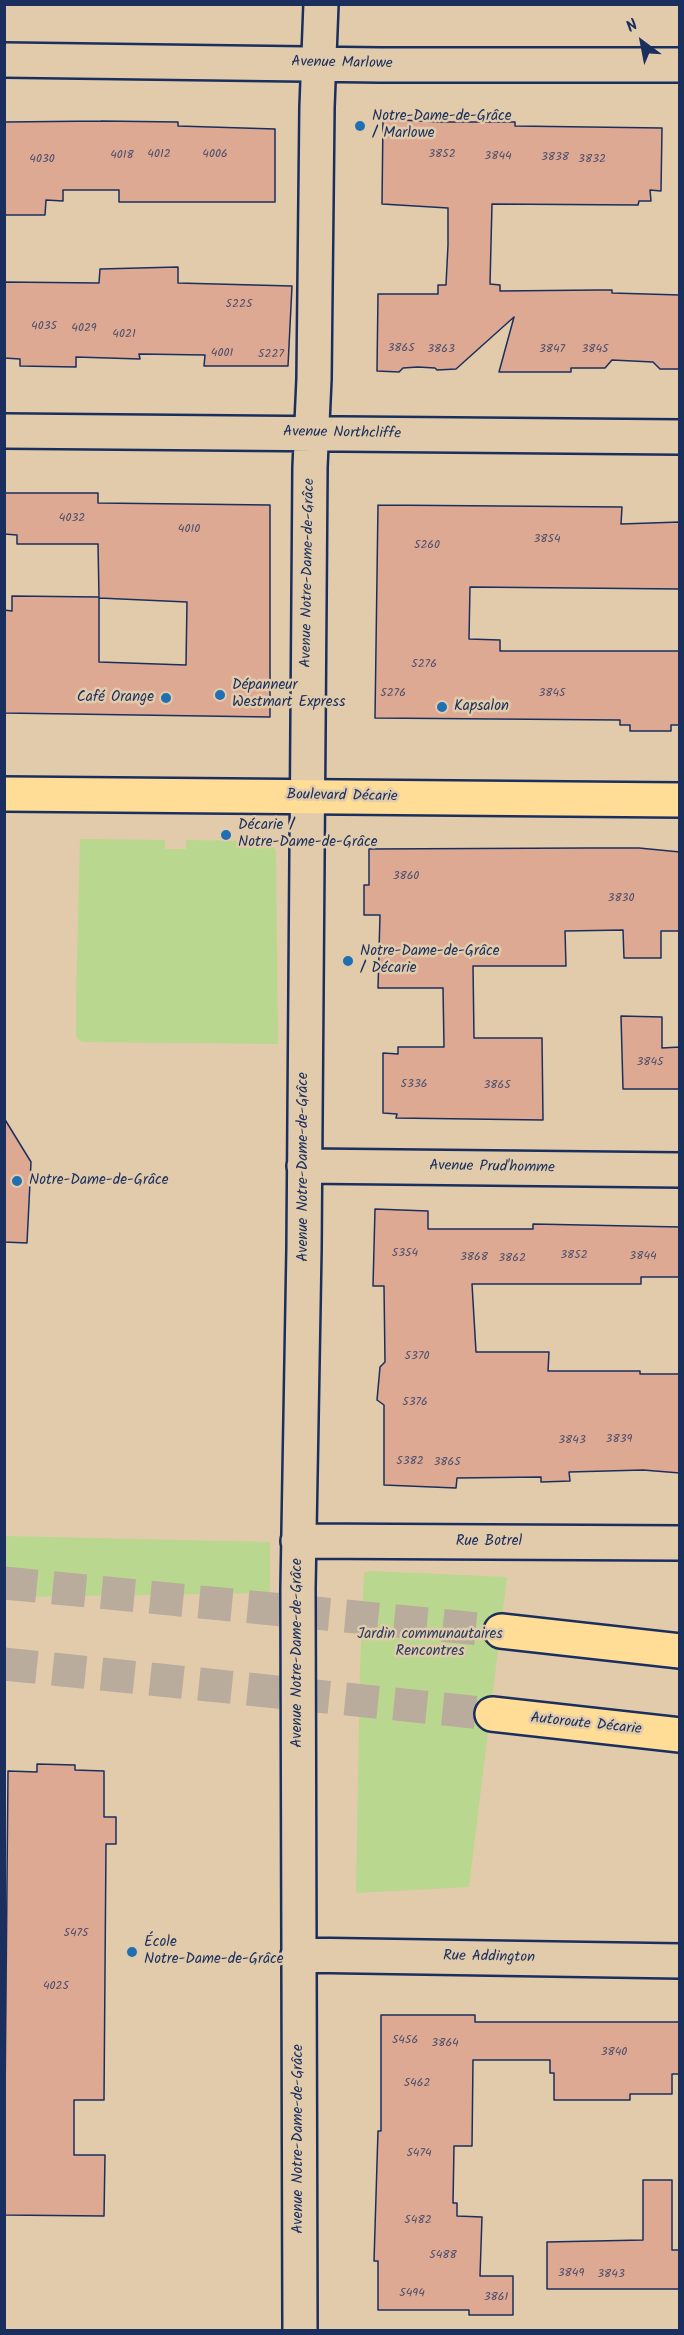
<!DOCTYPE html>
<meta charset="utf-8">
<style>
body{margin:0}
#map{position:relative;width:684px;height:2335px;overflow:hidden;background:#e1cbab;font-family:Kalam,sans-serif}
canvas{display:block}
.frame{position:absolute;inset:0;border:6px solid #1b2f5e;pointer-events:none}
.north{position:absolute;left:612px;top:12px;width:60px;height:60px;-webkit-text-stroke:4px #e1cbab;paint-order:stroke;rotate:328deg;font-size:16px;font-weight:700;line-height:24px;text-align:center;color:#1b2f5e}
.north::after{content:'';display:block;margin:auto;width:21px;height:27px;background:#1b2f5e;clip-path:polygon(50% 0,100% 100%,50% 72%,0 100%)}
</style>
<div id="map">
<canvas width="684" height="2335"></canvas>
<div class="frame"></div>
<div class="north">N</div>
</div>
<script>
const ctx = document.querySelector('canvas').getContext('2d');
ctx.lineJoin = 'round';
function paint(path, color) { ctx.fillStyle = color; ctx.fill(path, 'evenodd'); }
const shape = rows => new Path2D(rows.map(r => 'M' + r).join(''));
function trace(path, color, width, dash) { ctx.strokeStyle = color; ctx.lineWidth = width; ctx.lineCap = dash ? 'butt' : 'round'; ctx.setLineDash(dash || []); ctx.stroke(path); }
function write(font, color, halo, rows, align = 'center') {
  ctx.font = font + ' Kalam,sans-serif'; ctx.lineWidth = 5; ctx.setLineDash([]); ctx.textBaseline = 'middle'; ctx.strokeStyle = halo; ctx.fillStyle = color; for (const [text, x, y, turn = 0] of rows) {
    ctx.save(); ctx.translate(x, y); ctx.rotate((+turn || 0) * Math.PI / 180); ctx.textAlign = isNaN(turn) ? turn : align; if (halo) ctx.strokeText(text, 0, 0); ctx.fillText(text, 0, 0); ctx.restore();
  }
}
paint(shape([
 [80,839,165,840,165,849,186,849,186,840,251,841,271,844,276,851,278,1044,82,1042,78,1039,76,1036,76,1001],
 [5,1536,270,1542,270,1593,5,1597],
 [369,1571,507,1577,469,1887,356,1893,360,1667,364,1573]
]), '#bad78f');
const building = shape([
 [383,119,440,122,515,122,515,126,662,128,661,191,650,190,651,201,639,201,638,205,492,204,490,284,500,285,500,291,597,290,612,290,612,293,680,295,680,369,660,369,653,362,612,360,605,368,571,368,571,372,499,372,514,317,456,369,437,370,435,368,418,367,403,368,399,372,377,371,378,294,438,294,438,285,446,285,448,245,448,208,382,204,383,119],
 [101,121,178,122,178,126,275,129,275,202,119,202,119,190,63,190,63,201,46,200,45,215,4,215,5,122,101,121],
 [178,267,178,283,292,286,288,366,204,366,205,355,139,354,140,359,76,357,76,367,20,366,20,359,4,358,4,282,99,283,100,269,178,267],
 [4,493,98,493,98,503,270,505,270,717,4,713,4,610,12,611,12,596,99,597,98,544,17,544,17,535,4,534,4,493],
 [99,598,187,602,186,665,99,662,99,598],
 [378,505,622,507,621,524,680,522,680,589,470,587,469,639,500,640,500,651,680,651,680,725,671,725,671,731,630,731,630,725,620,725,620,720,375,718,378,505],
 [587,848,639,848,680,852,680,931,661,931,661,958,624,958,623,930,565,931,566,966,473,966,474,1038,542,1038,543,1120,396,1118,397,1114,383,1113,383,1053,398,1054,398,1047,444,1047,443,988,378,988,380,915,364,915,364,885,369,885,369,849,587,848],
 [621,1016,662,1017,662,1048,680,1047,680,1089,623,1089,621,1016],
 [4,1118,31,1162,27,1243,4,1242,4,1118],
 [375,1209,428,1211,428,1229,533,1229,533,1224,680,1227,680,1277,641,1277,641,1284,472,1284,476,1352,549,1352,548,1371,640,1371,640,1374,680,1374,680,1473,643,1470,569,1472,570,1481,541,1482,541,1477,457,1478,456,1488,384,1485,384,1405,377,1400,380,1367,385,1362,384,1286,373,1286,375,1209],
 [37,1764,75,1765,75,1770,104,1771,104,1817,116,1817,116,1844,106,1844,104,2100,74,2100,74,2155,105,2155,104,2216,4,2215,8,1771,37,1772,37,1764],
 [381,2015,475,2015,475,2022,680,2022,680,2074,672,2074,672,2094,630,2094,630,2100,554,2100,554,2073,550,2073,550,2060,473,2060,472,2146,454,2146,453,2203,457,2203,457,2216,482,2217,480,2276,513,2276,513,2315,469,2315,469,2310,378,2310,378,2261,374,2261,378,2131,381,2131,381,2015],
 [643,2180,672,2180,672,2250,680,2250,680,2289,547,2289,547,2242,643,2240,643,2180]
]);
paint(building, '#dea993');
trace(building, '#1b2f5e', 1.5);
trace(shape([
 [4,1583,501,1631],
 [4,1664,492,1714]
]), '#b9ac9c', 33, [33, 16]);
const minor = shape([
 [4,60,380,65,680,65],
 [4,431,680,437],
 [304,1166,680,1170],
 [298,1541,680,1543],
 [298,1955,680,1961],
 [300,2330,298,1588,304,1248,310,467,314,379,317,107,321,4]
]);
const major = shape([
 [4,794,680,800]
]);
const highway = shape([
 [501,1631,680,1651],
 [492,1714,680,1735]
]);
trace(minor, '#1b2f5e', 38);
trace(major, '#1b2f5e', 38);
trace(highway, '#1b2f5e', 38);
trace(minor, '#e1cbab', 33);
trace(major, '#ffdd96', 33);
trace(highway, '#ffdd96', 33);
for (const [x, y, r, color] of [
 [360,126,6,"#1f6fb2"],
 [220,695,6,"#1f6fb2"],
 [166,698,6,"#1f6fb2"],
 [442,707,6,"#1f6fb2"],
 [226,835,6,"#1f6fb2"],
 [348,961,6,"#1f6fb2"],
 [17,1181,6,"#1f6fb2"],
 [132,1952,6,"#1f6fb2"]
]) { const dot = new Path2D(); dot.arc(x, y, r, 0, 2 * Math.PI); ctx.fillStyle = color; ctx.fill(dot); trace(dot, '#e1cbab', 2); }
write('12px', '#4c4e6b', null, [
 ["4012",159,155],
 ["4006",215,155],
 ["3852",442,155],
 ["4018",122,156],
 ["3844",498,157],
 ["3838",555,158],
 ["4030",42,160],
 ["3832",592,160],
 ["5225",239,305],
 ["4035",44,327],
 ["4029",84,329],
 ["4021",124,335],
 ["3865",401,349],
 ["3863",441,350],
 ["3847",552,350],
 ["3845",595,350],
 ["4001",222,354],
 ["5227",271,355],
 ["4032",72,519],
 ["4010",189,530],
 ["3854",547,540],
 ["5260",427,546],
 ["5276",424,665],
 ["5276",393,694],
 ["3845",552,694],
 ["3860",406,877],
 ["3830",621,899],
 ["3845",650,1063],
 ["5336",414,1085],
 ["3865",497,1086],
 ["5354",405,1254],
 ["3852",574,1256],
 ["3844",643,1257],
 ["3868",474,1258],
 ["3862",512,1259],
 ["5370",417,1357],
 ["5376",415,1403],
 ["3839",619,1440],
 ["3843",572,1441],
 ["5382",410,1462],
 ["3865",447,1463],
 ["5475",76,1934],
 ["4025",56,1987],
 ["5456",405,2041],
 ["3864",445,2044],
 ["3840",614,2053],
 ["5462",417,2084],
 ["5474",419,2154],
 ["5482",418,2221],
 ["5488",443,2256],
 ["3849",571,2274],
 ["3843",611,2275],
 ["5494",412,2294],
 ["3861",496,2298]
]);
write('15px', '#1b2f5e', '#e1cbab', [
 ["Avenue Marlowe",342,64,1],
 ["Avenue Northcliffe",342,434,1],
 ["Avenue Notre-Dame-de-Grâce",309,573,-89],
 ["Boulevard Décarie",342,797,1],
 ["Avenue Notre-Dame-de-Grâce",304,1167,-90],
 ["Avenue Prud'homme",492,1168,1],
 ["Rue Botrel",489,1542],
 ["Avenue Notre-Dame-de-Grâce",298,1653,-90],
 ["Autoroute Décarie",586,1725,6],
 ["Rue Addington",489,1958,1],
 ["Avenue Notre-Dame-de-Grâce",299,2139,-90]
]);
write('15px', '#1b2f5e', '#e1cbab', [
 ["Notre-Dame-de-Grâce",372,117],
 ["/ Marlowe",372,134],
 ["Dépanneur",232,686],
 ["Westmart Express",232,703],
 ["Café Orange",154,698,"right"],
 ["Kapsalon",454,707],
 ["Décarie /",238,826],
 ["Notre-Dame-de-Grâce",238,843],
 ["Notre-Dame-de-Grâce",360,952],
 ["/ Décarie",360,969],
 ["Notre-Dame-de-Grâce",29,1181],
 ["École",144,1943],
 ["Notre-Dame-de-Grâce",144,1960]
], 'left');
write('15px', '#2b4063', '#e1cbab', [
 ["Jardin communautaires",430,1635],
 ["Rencontres",430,1652]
]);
</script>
